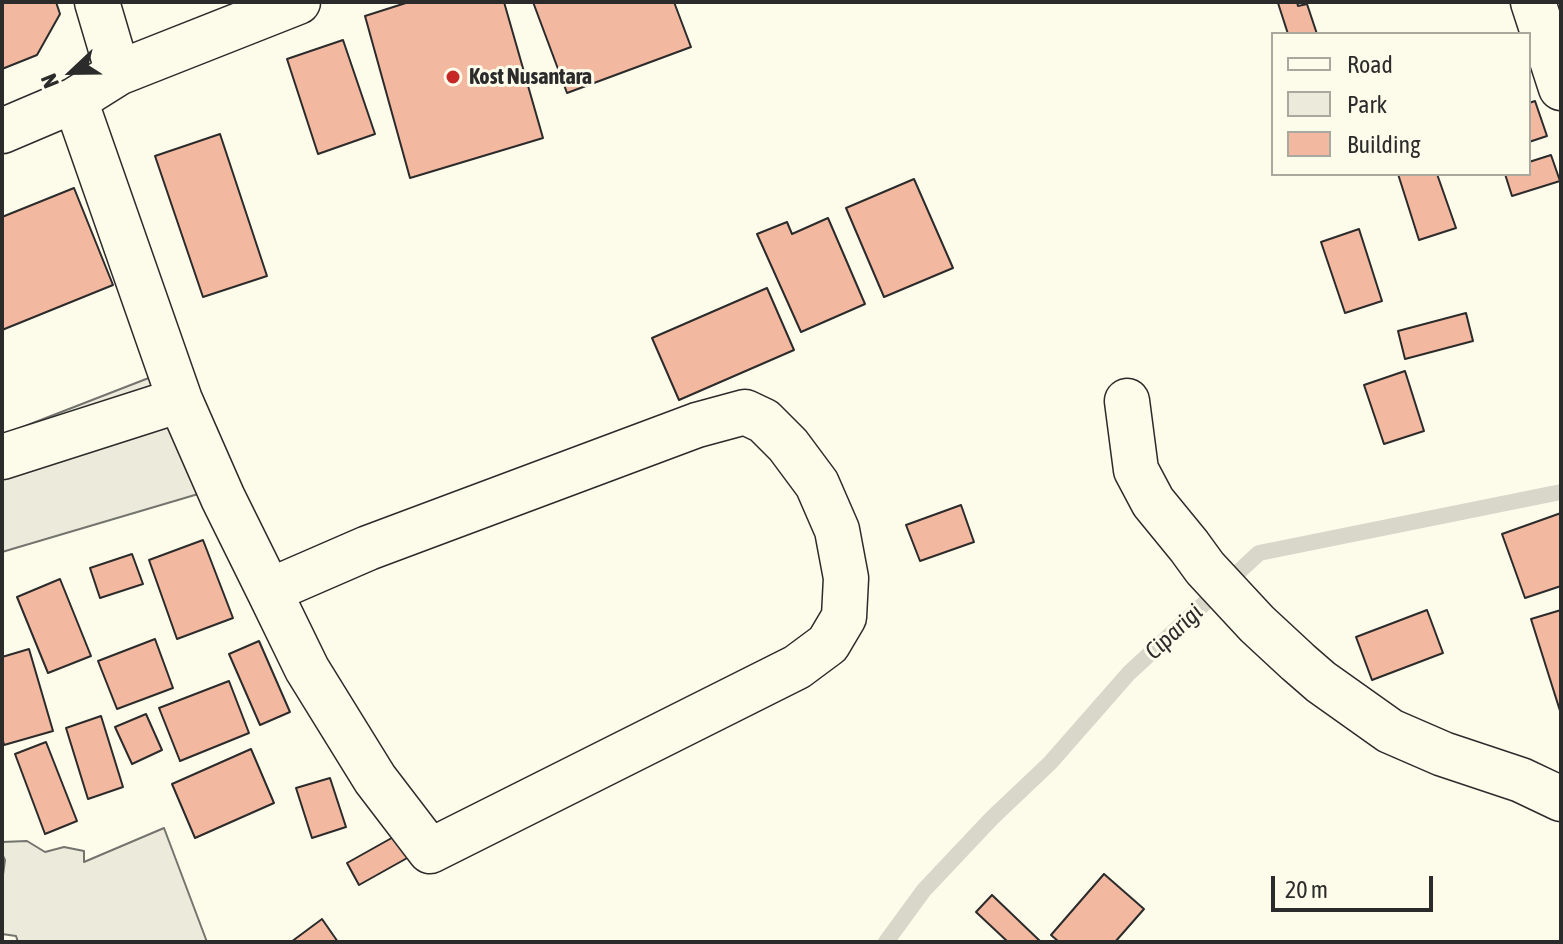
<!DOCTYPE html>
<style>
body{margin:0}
#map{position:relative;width:1563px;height:944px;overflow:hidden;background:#fdfbea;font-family:"Asap Condensed",sans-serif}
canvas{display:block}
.frame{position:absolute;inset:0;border:4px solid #2b2b2b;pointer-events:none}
.legend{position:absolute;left:1271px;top:32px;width:260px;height:144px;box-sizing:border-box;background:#fdfbea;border:2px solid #a9a89e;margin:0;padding:10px 14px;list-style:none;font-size:24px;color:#2b2b2b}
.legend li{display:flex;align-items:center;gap:16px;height:40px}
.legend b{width:40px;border:2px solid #a9a89e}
.north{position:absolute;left:32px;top:32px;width:80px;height:80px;-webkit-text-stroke:6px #fdfbea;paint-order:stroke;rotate:248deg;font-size:22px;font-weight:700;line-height:32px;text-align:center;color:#2b2b2b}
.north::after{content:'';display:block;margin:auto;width:28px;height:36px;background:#2b2b2b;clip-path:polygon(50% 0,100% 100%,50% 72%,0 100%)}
.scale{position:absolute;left:1271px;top:876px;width:162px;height:36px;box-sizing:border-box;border:4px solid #2b2b2b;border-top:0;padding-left:10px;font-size:24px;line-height:28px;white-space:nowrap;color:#2b2b2b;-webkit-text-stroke:6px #fdfbea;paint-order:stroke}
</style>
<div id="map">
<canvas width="1563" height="944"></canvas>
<div class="frame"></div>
<ul class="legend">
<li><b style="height:10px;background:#fdfbea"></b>Road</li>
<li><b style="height:22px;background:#ecebdb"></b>Park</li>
<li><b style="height:22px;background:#f2b8a0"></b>Building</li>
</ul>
<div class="north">N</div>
<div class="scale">20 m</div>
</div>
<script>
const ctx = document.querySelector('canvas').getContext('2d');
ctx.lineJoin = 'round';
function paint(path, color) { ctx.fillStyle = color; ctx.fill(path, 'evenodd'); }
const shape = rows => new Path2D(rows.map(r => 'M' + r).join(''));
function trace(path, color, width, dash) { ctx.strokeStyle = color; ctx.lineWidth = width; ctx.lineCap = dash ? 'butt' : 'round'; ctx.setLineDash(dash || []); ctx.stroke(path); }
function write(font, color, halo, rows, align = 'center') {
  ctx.font = font + ' "Asap Condensed",sans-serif'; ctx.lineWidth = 6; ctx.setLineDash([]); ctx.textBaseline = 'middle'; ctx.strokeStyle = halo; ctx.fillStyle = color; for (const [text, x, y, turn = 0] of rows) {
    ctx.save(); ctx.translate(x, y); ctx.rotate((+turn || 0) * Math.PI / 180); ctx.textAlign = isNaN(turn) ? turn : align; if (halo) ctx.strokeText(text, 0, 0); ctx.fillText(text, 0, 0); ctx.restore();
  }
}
const green = shape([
 [159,374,205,492,2,552,2,435,159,374],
 [164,828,207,942,18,942,16,936,2,934,2,882,5,860,2,854,2,842,27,841,45,852,64,847,84,851,84,862,164,828]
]);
paint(green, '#ecebdb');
trace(green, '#74746e', 2);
trace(shape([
 [886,942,924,890,992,818,1050,763,1129,673,1259,553,1561,492]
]), '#d8d7c9', 16);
const building = shape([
 [2,2,56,2,60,14,37,55,2,69,2,2],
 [409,2,504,2,543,138,410,178,365,16,409,2],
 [533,2,674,2,691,47,567,93,533,2],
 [1297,2,1298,6,1307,4,1317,34,1288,34,1278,3,1297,2],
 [343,40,375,134,318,154,287,59,343,40],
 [1535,101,1547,136,1529,142,1529,103,1535,101],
 [220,134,267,276,203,297,155,156,220,134],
 [1551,155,1560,181,1512,196,1505,174,1529,174,1529,162,1551,155],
 [1398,174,1437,174,1456,228,1419,240,1398,174],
 [914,179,953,268,884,297,846,208,914,179],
 [74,188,113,285,2,330,2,217,74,188],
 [828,218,865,304,801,332,757,234,787,222,792,234,828,218],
 [1359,229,1382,301,1345,313,1321,242,1359,229],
 [767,288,794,350,679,400,652,338,767,288],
 [1466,313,1473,341,1405,359,1398,331,1466,313],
 [1405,371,1424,431,1384,444,1364,385,1405,371],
 [961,505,974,542,920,561,906,525,961,505],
 [1561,513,1561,586,1525,598,1502,534,1561,513],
 [203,540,233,618,177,639,149,560,203,540],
 [132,554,143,584,100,598,90,568,132,554],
 [60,579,91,656,48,673,17,597,60,579],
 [1427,610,1443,653,1372,680,1356,637,1427,610],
 [1561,610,1561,714,1531,619,1561,610],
 [155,639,173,688,117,709,98,661,155,639],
 [259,641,290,712,260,725,229,654,259,641],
 [29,649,53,731,4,745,2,737,2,657,29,649],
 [229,681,249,733,180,761,159,708,229,681],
 [146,714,162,750,132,764,115,727,146,714],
 [101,716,123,787,88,799,66,728,101,716],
 [46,742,77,821,45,834,15,754,46,742],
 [251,749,274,803,195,838,172,784,251,749],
 [330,778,346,827,312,838,296,788,330,778],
 [397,835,409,857,359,885,347,863,397,835],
 [1104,874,1144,909,1115,942,1059,942,1051,935,1104,874],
 [992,895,1041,942,1008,942,976,912,992,895],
 [322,919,338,942,291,942,322,919]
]);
paint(building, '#f2b8a0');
trace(building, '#2b2b2b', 2);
const minor = shape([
 [1533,2,1561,88],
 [118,73,298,2],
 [75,100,180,400,223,498,269,591,307,669,375,779,430,851,797,667,828,644,844,617,846,578,837,530,817,484,788,445,764,421,745,412,697,425,368,548,269,591],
 [2,131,75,100,118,73,97,2],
 [1127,401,1136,470,1153,502,1189,546,1205,568,1257,624,1298,662,1321,682,1390,731,1443,754,1521,780,1561,799],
 [2,457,180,400]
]);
trace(minor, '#2b2b2b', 47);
trace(minor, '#fdfbea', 44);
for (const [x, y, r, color] of [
 [453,77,8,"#c62828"]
]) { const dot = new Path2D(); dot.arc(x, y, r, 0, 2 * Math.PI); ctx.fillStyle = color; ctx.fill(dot); trace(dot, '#fdfbea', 3); }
write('bold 22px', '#2b2b2b', '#fdfbea', [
 ["Kost Nusantara",469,77]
], 'left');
write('italic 24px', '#2b2b2b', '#fdfbea', [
 ["Ciparigi",1174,632,-43]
]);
</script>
